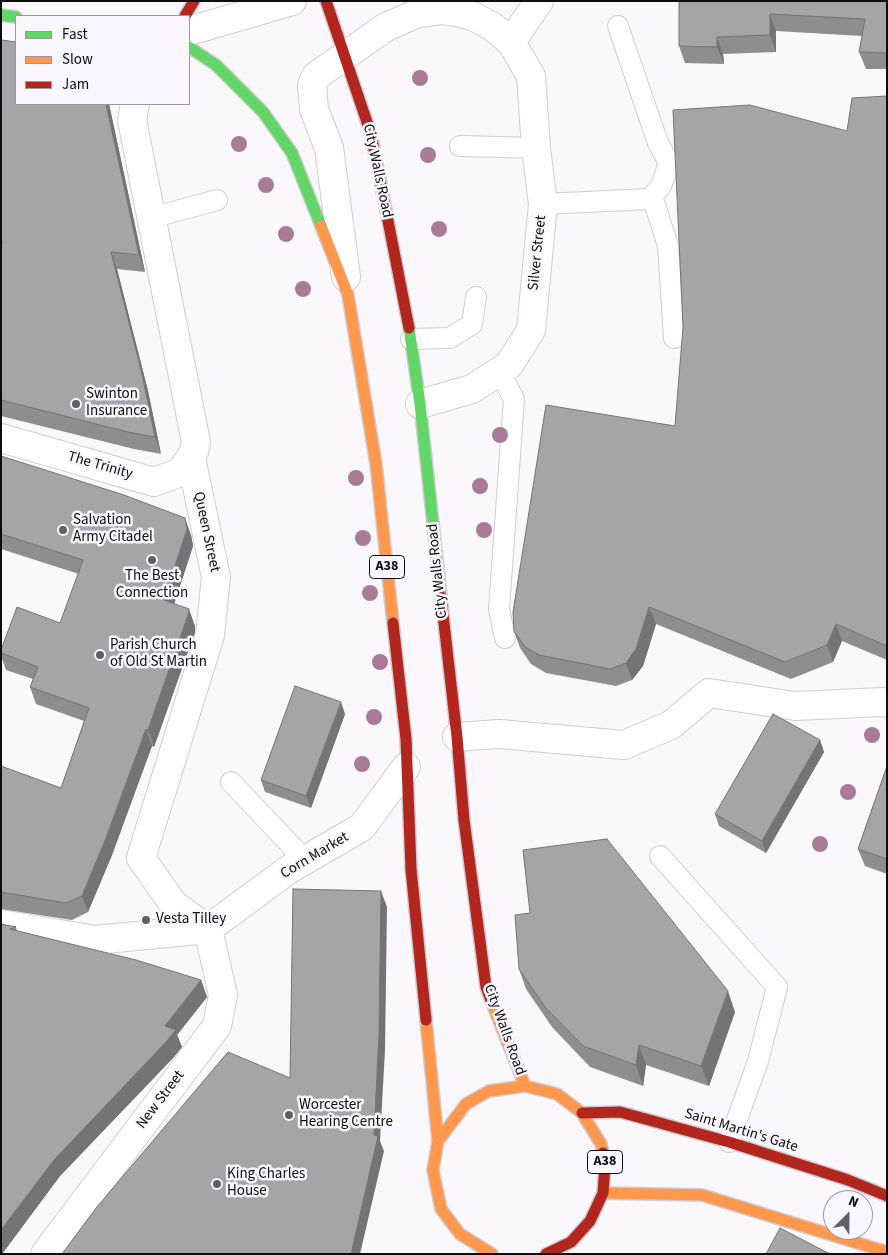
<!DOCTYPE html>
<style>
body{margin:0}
#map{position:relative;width:888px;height:1255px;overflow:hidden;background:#faf8fc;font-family:"Source Sans 3",sans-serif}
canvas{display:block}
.frame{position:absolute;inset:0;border:2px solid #0e0c10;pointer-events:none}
.legend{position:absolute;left:15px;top:15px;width:175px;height:90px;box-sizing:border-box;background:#faf6fe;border:1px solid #9c989f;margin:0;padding:6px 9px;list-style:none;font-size:15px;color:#0e0c10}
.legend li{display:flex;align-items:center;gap:10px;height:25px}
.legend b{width:25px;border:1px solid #9c989f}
.north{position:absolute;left:823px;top:1190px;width:50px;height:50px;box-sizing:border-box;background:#faf6fe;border:1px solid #9c989f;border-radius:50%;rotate:23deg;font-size:14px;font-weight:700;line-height:20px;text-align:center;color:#0e0c10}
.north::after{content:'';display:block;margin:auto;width:18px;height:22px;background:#615f63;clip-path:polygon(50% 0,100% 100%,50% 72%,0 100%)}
</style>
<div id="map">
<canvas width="888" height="1255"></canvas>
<div class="frame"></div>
<ul class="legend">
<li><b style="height:6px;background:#63d668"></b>Fast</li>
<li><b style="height:6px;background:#ff974d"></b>Slow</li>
<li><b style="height:6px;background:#b3261e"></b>Jam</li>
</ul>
<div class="north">N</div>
</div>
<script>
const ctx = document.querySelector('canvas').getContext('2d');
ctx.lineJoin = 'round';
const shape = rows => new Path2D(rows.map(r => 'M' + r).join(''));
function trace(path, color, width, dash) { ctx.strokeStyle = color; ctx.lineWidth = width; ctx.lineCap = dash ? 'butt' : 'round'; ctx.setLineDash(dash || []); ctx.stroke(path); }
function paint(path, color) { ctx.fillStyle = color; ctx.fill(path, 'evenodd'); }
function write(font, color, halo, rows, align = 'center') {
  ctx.font = font + ' "Source Sans 3",sans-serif'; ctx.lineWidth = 5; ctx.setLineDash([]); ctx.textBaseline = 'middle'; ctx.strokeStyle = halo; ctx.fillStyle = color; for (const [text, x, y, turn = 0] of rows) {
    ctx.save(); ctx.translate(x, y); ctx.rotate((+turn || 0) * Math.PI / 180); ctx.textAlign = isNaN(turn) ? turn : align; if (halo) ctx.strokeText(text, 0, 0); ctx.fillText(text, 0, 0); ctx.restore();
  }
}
const lane = shape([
 [460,146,536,148],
 [650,199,655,205,668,246,674,338],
 [543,204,650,199,661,186,669,163,658,143,618,26],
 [151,218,217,200],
 [411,339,450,338,472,324,476,297],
 [499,371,514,399,499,609,505,638],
 [231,782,304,859],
 [660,856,777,987,758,1061,729,1142]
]);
const street = shape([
 [189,31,292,1],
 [346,277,329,148,314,109,312,85,316,76,386,27,418,13,442,10,458,12,475,17,493,27,511,42],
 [420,404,472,389,509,365,531,330,543,204,536,148,531,76,511,42,539,1],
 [1,438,154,482,181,472,194,452,196,442,132,120,135,104],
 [191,458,216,577,210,635,141,858,174,905,208,929],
 [457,737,499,734,624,745,671,725,709,693,795,706,883,702,887,703],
 [1,924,95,940,208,929],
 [208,929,288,870,362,827,406,767],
 [45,1254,217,1026,223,995,208,929]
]);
const fast = shape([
 [1,15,16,17],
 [189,47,216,65,263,112,292,153,321,226],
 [409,328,420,404,441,597]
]);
const slow = shape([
 [321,226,348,295,376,464,393,623],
 [492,1003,525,1086],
 [426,1020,438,1141],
 [603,1193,702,1195,887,1252],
 [492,1254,460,1234,441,1209,433,1170,438,1141,466,1104,489,1091,525,1086,557,1094,582,1113,601,1144,603,1153]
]);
const jam = shape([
 [326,1,371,134,409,328],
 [185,16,194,1],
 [441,597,457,737,464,820,486,987,492,1003],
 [393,623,406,739,411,869,426,1020],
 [582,1113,620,1112,729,1142,848,1180,887,1196],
 [546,1254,571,1242,590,1221,603,1193,605,1165,603,1153]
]);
trace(lane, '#cfcdd1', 22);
trace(street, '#cfcdd1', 30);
trace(fast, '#cfcdd1', 14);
trace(slow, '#cfcdd1', 14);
trace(jam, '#cfcdd1', 14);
trace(lane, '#fefeff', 20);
trace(street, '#fefeff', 28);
trace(fast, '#63d668', 11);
trace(slow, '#ff974d', 11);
trace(jam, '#b3261e', 11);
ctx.fillStyle = '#aa7b97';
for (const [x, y] of [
 [420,78],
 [239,144],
 [428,155],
 [266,185],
 [439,229],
 [286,234],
 [303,289],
 [500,435],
 [356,478],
 [480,486],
 [484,530],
 [363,538],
 [370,593],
 [380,662],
 [374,717],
 [872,735],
 [362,764],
 [848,792],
 [820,844]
]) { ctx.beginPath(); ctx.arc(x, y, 8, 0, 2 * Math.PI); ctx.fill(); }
paint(shape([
 [679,1,887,1,887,69,866,69,859,52,862,36,776,31,776,52,723,54,724,64,685,63,679,46],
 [1,40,16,104,109,104,145,272,117,269,148,391,161,454,134,449,1,416],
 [887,96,887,660,842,641,833,662,791,679,656,624,643,666,632,680,616,686,546,673,531,664,520,648,514,631,675,426,847,131],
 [1,456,191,535,193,546,174,604,195,626,195,632,154,747,152,746,112,855,88,912,72,920,1,909,1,766,61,788,84,721,36,704,30,687,33,679,6,670,1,656,1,650,60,623,79,574,1,549],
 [345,714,311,808,265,792,261,780],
 [820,740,824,752,766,853,719,826,715,814],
 [887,766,887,874,865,866,858,849],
 [1,924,16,927,17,931,201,980,207,997,177,1035,182,1047,173,1058,60,1176,2,1254,1,1254],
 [519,969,735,1012,709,1086,646,1065,643,1086,590,1067,552,1027,526,989]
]), '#908d90');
paint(shape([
 [770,14,776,31,776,52,770,35],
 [717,37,723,54,724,64,717,47],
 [106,104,109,104,145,272,139,255],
 [111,252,117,269,148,391,161,454,155,437],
 [185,518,191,535,193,546,170,617,164,600],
 [649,607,656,624,643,666,632,680,626,663],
 [189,609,195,626,195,632,154,747,148,730],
 [836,624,842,641,833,662,827,645],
 [341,702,345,714,311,808,306,796],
 [146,729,152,746,112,855,88,912,82,896],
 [820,740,824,752,766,853,762,841],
 [381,891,387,907,385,1050,380,1141,384,1151,360,1254,351,1254],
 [201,980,207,997,177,1035,182,1047,173,1058,60,1176,2,1254,1,1254,1,1230,54,1160,165,1026],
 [728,991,735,1012,709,1086,701,1066],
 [639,1045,646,1065,643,1086,636,1065]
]), '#757376');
const building = shape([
 [679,1,887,1,887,53,859,52,865,19,770,14,770,35,717,37,717,47,679,46,679,1],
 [1,40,16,42,16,104,106,104,139,255,111,252,142,374,155,437,128,432,1,400,1,249,2,241,1,241,1,40],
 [887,96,887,646,836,624,827,645,785,662,649,607,636,649,626,663,610,669,539,655,525,647,514,631,513,612,546,405,675,426,683,327,673,110,750,105,847,131,852,98,887,96],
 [1,456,124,495,185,518,187,529,164,600,189,609,188,615,148,730,146,729,106,838,82,896,66,903,1,892,1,766,61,788,89,708,30,687,38,667,1,653,1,650,17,607,60,623,83,560,1,534,1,456],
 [295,686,341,702,306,796,261,780,295,686],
 [773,714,820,740,762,841,715,814,773,714],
 [887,766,887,859,858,849,887,766],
 [607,839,728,991,701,1066,639,1045,636,1065,583,1046,545,1007,519,969,515,915,530,913,523,850,607,839],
 [293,889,381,891,379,1034,374,1135,378,1136,351,1254,62,1254,96,1208,228,1052,290,1078,293,889],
 [1,924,16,927,10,929,136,960,201,980,165,1026,176,1030,167,1041,54,1160,1,1230,1,924],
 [780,1228,830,1254,766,1254,780,1228]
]);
paint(building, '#a7a4a8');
trace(building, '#757376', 1);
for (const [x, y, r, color] of [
 [76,404,5,"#615f63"],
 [63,530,5,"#615f63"],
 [152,560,5,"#615f63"],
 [100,655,5,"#615f63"],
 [146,920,5,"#615f63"],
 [289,1115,5,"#615f63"],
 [217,1184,5,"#615f63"]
]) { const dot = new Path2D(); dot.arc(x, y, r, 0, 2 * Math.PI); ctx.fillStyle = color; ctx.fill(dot); trace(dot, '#faf6fe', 2); }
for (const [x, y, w] of [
 [387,567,35],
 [605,1162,35]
]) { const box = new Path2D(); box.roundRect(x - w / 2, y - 11.5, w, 23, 4); ctx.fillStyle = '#faf6fe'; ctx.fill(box); trace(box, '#0e0c10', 1); }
write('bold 14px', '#0e0c10', null, [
 ["A38",387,567],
 ["A38",605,1162]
]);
write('15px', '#0e0c10', '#faf6fe', [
 ["City Walls Road",377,171,78],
 ["Silver Street",538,253,-84],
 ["The Trinity",100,466,16],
 ["Queen Street",206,532,78],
 ["City Walls Road",438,571,-96],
 ["Corn Market",315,856,-31],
 ["City Walls Road",504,1030,70],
 ["New Street",161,1100,-53],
 ["Saint Martin's Gate",741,1131,17]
]);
write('15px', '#0e0c10', '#faf6fe', [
 ["Swinton",86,395],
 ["Insurance",86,412],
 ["Salvation",73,521],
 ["Army Citadel",73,538],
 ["The Best",152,577,"center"],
 ["Connection",152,594,"center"],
 ["Parish Church",110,646],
 ["of Old St Martin",110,663],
 ["Vesta Tilley",156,920],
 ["Worcester",299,1106],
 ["Hearing Centre",299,1123],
 ["King Charles",227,1175],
 ["House",227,1192]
], 'left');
</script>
